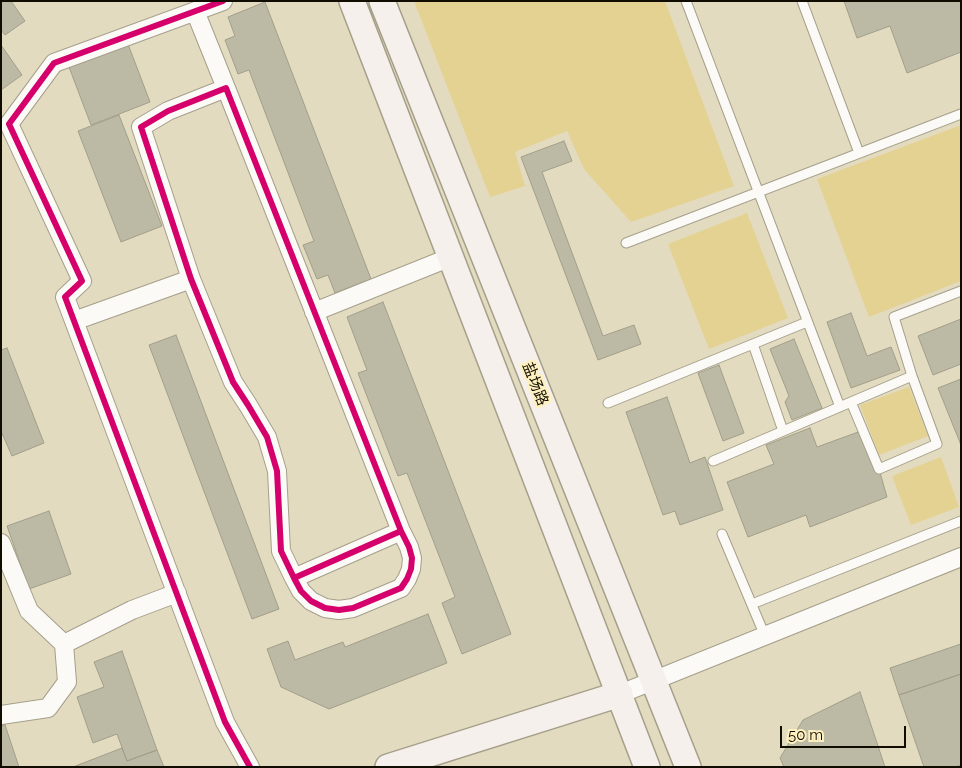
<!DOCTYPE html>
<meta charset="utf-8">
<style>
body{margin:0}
#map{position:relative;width:962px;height:768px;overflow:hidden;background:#e3dbc0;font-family:Raleway,sans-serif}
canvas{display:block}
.frame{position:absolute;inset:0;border:2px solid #110c00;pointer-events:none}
.scale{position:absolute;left:780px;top:726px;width:126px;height:22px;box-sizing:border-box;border:2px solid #110c00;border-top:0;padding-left:6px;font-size:15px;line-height:18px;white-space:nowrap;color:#110c00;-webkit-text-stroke:4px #fff1bf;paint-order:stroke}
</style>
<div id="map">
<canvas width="962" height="768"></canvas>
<div class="frame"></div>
<div class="scale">50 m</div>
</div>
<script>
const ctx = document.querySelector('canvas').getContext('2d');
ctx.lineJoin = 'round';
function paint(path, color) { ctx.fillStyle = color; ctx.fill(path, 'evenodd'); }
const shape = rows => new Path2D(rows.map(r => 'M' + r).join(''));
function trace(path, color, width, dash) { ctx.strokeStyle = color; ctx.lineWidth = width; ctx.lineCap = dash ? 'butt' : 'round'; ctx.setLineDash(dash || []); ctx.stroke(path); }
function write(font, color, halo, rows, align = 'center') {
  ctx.font = font + ' Raleway,"Noto Sans SC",sans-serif'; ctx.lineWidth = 5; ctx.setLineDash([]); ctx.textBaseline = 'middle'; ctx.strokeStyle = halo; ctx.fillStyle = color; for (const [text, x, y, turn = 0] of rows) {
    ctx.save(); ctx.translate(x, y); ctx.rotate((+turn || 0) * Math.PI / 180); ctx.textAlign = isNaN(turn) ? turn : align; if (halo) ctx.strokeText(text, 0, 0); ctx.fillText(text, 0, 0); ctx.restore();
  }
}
paint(shape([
 [414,1,665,1,734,186,631,222,584,169,567,131,515,152,525,186,490,197],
 [961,125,961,281,869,317,817,179],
 [747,213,788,318,709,349,668,244],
 [909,387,928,436,879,455,860,405],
 [941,457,959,507,911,525,892,476]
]), '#e4d292');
const building = shape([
 [1,1,11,1,25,21,5,35,1,30,1,1],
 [844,1,961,1,961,52,907,73,890,26,857,38,844,1],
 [265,2,371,279,335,293,328,275,317,279,303,245,314,241,249,70,238,74,225,40,235,36,228,17,265,2],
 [128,44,150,102,91,125,69,67,128,44],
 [1,45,22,75,1,90,1,45],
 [119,115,162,226,121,242,78,131,119,115],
 [564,141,572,161,542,172,603,336,634,325,641,344,598,360,521,157,564,141],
 [383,302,511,634,462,654,442,603,455,597,407,473,398,476,358,373,367,370,347,317,383,302],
 [851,313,867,356,891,347,900,370,851,388,827,322,851,313],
 [961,319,961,364,933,375,918,336,961,319],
 [176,335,279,609,252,619,149,345,176,335],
 [794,339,822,408,792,420,785,402,789,396,770,349,794,339],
 [7,348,44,443,12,456,1,431,1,350,7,348],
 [719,365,744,433,723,441,698,373,719,365],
 [961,379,961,445,938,388,961,379],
 [667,397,690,463,705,457,723,510,680,525,675,511,663,515,626,412,667,397],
 [810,428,817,447,861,431,879,469,887,497,810,527,806,515,748,537,727,482,774,464,766,445,810,428],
 [49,511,71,574,29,589,7,526,49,511],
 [428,614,447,663,329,709,281,687,267,649,288,641,295,660,343,642,345,647,428,614],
 [961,644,961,674,899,695,890,668,961,644],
 [122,651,157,750,127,761,117,734,93,743,77,697,104,687,94,662,122,651],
 [961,674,961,765,955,767,924,767,899,695,961,674],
 [860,692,885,767,784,767,780,758,803,720,860,692],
 [5,725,19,767,1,767,1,726,5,725],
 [122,748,127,761,157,750,164,767,73,767,122,748]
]);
paint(building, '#bcbaa4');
trace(building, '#a19e8a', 1);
const lane = shape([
 [686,1,840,407],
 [802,1,859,153],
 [626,243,961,114],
 [753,344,783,431],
 [851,402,879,469,937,444,912,376,894,317,961,291],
 [608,403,807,322],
 [713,461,912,376],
 [722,534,765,636],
 [752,604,961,521]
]);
const street = shape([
 [223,1,54,63,9,124,82,281,65,297,225,722,250,767],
 [195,11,226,88],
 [314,312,451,257],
 [74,321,191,279],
 [1,543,29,611,64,644,67,682,48,708,1,715],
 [294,578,401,531,226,88,168,111,141,127,191,279,233,382,248,405,267,437,277,471,281,551,294,578,301,591,311,601,325,608,339,610,353,608,401,588,407,579,411,569,412,558,409,547,401,531],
 [64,644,132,610,177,593],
 [620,694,961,557]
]);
const secondary = shape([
 [352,1,647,767],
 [382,1,688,767],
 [388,767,620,694]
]);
trace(lane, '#a59f8a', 11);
trace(street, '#a59f8a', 20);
trace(secondary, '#a59f8a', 28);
trace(lane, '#fbfaf6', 9);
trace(street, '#fbfaf6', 18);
trace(secondary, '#f5f0ec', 25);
trace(shape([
 [223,1,54,63,9,124,82,281,65,297,225,722,250,767],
 [294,578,401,531,226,88,168,111,141,127,191,279,233,382,248,405,267,437,277,471,281,551,294,578,301,591,311,601,325,608,339,610,353,608,401,588,407,579,411,569,412,558,409,547,401,531]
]), '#d6006c', 6);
write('15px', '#110c00', '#fff1bf', [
 ["盐场路",535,384,68]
]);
</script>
